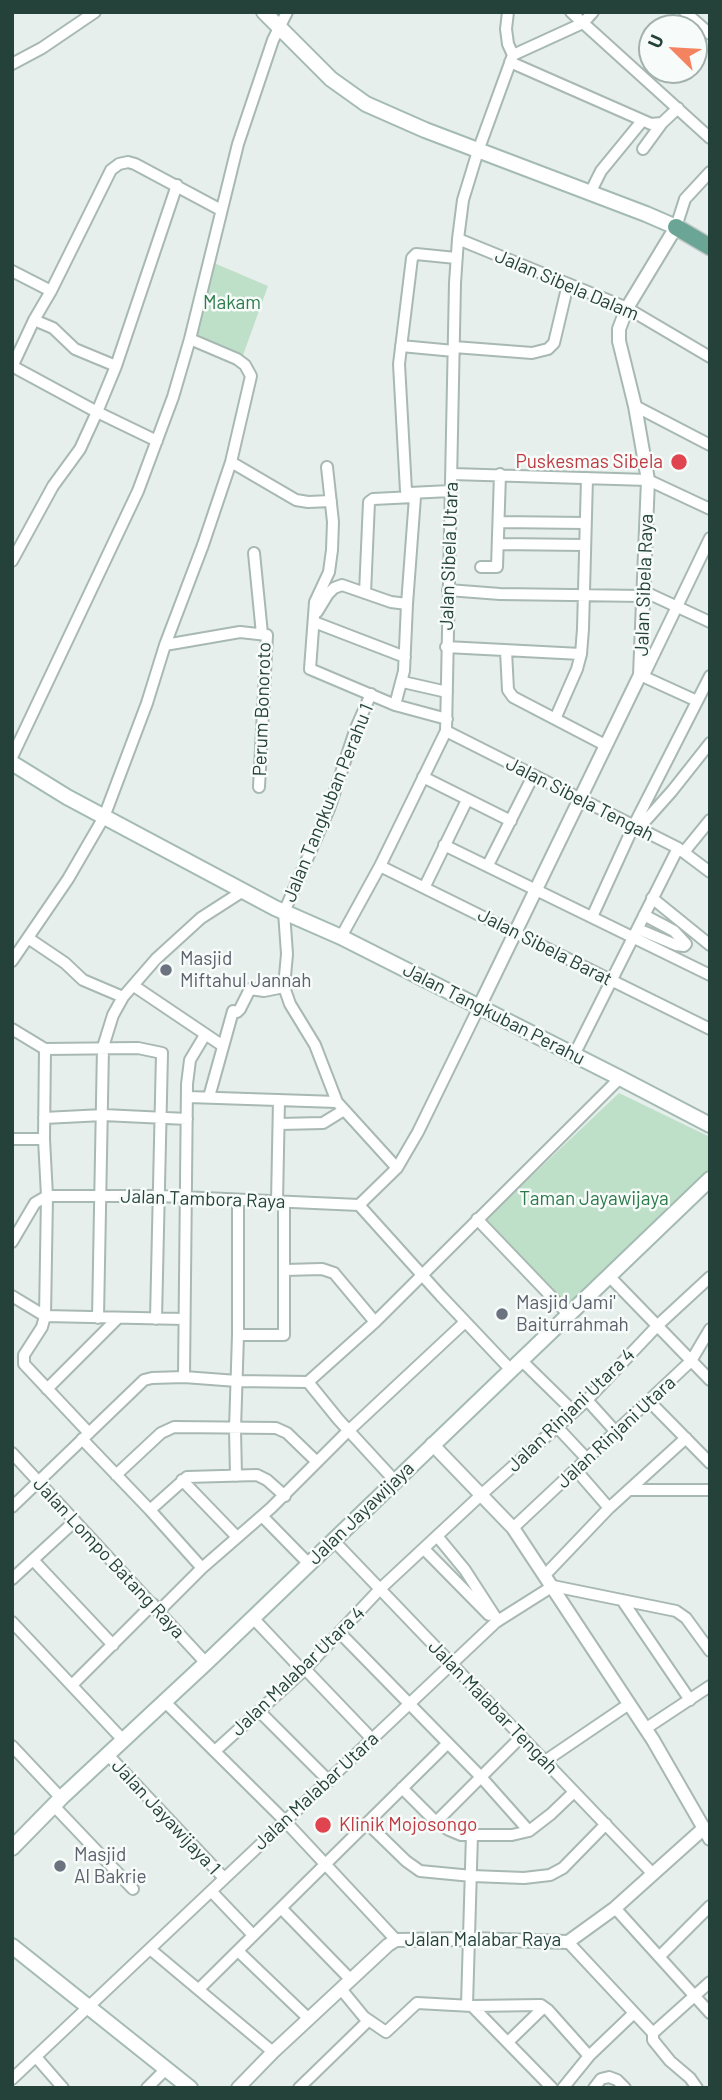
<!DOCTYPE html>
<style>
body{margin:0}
#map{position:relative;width:722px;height:2100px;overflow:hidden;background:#e6efeb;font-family:Barlow,sans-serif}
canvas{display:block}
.frame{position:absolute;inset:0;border:14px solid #24423a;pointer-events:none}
.north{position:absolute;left:638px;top:14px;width:70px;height:70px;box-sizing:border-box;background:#f7fbf9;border:2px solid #a3b1ad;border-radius:50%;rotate:294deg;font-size:19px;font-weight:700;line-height:28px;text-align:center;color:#24423a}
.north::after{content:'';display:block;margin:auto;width:24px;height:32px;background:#f4845f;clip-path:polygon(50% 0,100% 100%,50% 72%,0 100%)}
</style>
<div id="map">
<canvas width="722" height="2100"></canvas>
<div class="frame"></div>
<div class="north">U</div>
</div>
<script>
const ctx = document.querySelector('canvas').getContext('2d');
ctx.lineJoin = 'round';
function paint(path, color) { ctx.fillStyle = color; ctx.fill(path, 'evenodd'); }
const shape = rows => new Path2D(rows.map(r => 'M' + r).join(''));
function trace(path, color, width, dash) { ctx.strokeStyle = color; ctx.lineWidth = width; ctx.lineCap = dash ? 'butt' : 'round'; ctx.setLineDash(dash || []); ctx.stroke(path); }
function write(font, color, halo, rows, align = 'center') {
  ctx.font = font + ' Barlow,sans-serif'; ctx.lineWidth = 5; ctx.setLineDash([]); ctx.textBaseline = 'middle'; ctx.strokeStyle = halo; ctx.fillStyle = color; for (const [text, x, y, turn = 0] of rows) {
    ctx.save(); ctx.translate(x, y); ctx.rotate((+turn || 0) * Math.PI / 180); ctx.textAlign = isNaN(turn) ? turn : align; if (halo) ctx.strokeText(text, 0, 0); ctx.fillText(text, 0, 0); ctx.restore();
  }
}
paint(shape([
 [214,263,268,286,242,358,192,338],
 [619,1093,710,1137,710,1172,568,1307,484,1221]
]), '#bfe0c8');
const minor = shape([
 [508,12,506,29,508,44,513,55],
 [571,12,710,138],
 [685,12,710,34],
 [510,62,651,124,662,123,678,108],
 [12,64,42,48,95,12],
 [643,149,662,123],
 [590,193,601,171,642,121],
 [676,227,685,199,710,172],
 [458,239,627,308,710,357],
 [12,271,51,291],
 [34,320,53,328,75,349,116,366],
 [401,346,454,351],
 [454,347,532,353,548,349,554,343,568,284],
 [12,366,97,412,157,441],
 [12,367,34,320,51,291,111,170,119,164,128,162,135,164,221,210],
 [635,406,710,445],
 [231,462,296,500,308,502,331,501],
 [327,467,333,522,332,550,329,572,315,602,310,669,395,705,447,719],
 [452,474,648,480,710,509],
 [451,491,409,493,406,491,399,364,412,258,416,254,456,258],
 [499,522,585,523],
 [498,544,585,545],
 [254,553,262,634],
 [12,561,53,486,80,449,97,412,116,366,177,185],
 [481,567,497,567,500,474],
 [448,590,500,594,643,596],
 [643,591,710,622],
 [365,593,369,502,373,499,414,497],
 [317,612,328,594,334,588,342,585,391,602,407,604],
 [314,622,405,657],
 [165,645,240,632,267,635,259,787],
 [446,647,581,654],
 [506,651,508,690,513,697,605,745],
 [640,675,697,701],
 [643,677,710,538],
 [403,682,447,692],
 [395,705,404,671,407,604,415,497],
 [555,719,577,669,581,654,583,629,587,478],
 [446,731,678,848,710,872],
 [12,757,138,491,173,397,190,339,238,144,273,40,287,12],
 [423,777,511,821],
 [639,828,672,791,710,743],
 [444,845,710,975],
 [684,852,710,820],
 [488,865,533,776],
 [380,866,710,1029],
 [425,886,467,800],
 [652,898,710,945],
 [592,917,634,825,710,676],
 [638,929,676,945,684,946,686,944,674,931,644,915],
 [341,937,380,866,446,731,455,283,458,239,463,200,478,151,513,55,583,23,593,12],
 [28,938,65,963,83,980,123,997],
 [12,961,68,879,104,817,147,703,165,645,203,545,231,462,251,376,245,365,237,359,190,339],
 [134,986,220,1044],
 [12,1029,45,1049,44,1139,47,1196,45,1316,42,1327,24,1355,24,1364,89,1433],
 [45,1049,138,1048,162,1053,156,1319],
 [574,1055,678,848],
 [188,1097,337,1102,397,1168],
 [209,1097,233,1011,237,1012,240,1009,250,989,264,991,284,987],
 [337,1102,315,1045,290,1004,284,987,287,954,284,912,329,809,356,728,371,694],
 [44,1118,103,1115,187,1119],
 [279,1124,323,1123,344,1110],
 [12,1139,44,1139],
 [277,1202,279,1100],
 [359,1205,397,1168,418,1132,479,1007],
 [359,1205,441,1296,511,1370],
 [477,1219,568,1314],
 [12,1242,35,1203,47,1196,159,1196,359,1205],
 [285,1270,322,1269,334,1273,375,1322],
 [608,1275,710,1380],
 [12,1296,45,1316,184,1319],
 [98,1318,103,1047,113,1015,123,997,156,959,201,918,243,891],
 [238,1335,284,1335,284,1202],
 [521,1360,574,1412],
 [184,1377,187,1084,190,1060,205,1035],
 [308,1382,375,1322,620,1078],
 [308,1382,338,1419,395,1481],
 [47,1389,118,1318],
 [587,1400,616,1432],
 [649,1401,710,1463],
 [557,1427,587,1459],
 [82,1439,150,1510,202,1568],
 [12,1453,206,1663],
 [576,1470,609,1508],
 [116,1475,161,1433,174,1427,276,1428,287,1433,317,1462],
 [236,1476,235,1429,238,1335,238,1201],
 [182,1480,237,1537],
 [629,1490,710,1490],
 [12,1507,144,1380,152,1378,184,1377,237,1381,308,1382],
 [150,1510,187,1477,257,1475,267,1480,285,1496],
 [262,1516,309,1564],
 [513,1528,691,1361,710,1329],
 [437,1536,465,1570,498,1621],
 [333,1540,653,1874],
 [424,1549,489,1615],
 [33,1560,113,1645],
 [545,1575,609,1508,686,1438],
 [12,1579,75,1521],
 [622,1600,690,1700],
 [159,1611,202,1568,271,1508,345,1434,465,1322],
 [253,1618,303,1671],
 [12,1622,124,1741],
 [340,1633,481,1777,529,1831],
 [305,1669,372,1739],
 [72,1685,153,1604],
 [165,1702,285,1821,396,1940],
 [259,1711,329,1781],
 [645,1729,710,1686],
 [12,1746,61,1798],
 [215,1751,305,1669,380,1589,482,1494,587,1400,658,1325,710,1277],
 [108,1755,224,1878],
 [545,1761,629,1704],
 [402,1788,436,1822,449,1830,461,1835,512,1835,529,1831,551,1814,574,1792],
 [54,1806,133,1889],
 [436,1822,521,1737],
 [367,1823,406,1861,420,1871,472,1876,524,1878,550,1875,563,1868,606,1824],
 [211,1891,253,1935],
 [281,1908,351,1980],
 [615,1908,710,2013],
 [568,1942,653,2033,710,1982],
 [150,1949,273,2052],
 [238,1951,309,2019],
 [660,1956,710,1906],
 [199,1989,448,1743],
 [341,1989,364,2017,386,2032,417,2003,472,2006,541,2005,548,2010,589,2056],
 [467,2005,472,1834],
 [472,2006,552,2088],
 [653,2033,653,2040,670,2061,690,2078,697,2088],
 [508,2042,544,2007],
 [36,2057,63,2088],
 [12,2079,496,1622,553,1586,676,1611,686,1618,710,1651],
 [147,2088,166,2069],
 [299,2088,368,2021],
 [563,2088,589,2056,634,2013],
 [594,2088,601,2079,609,2077,617,2080,625,2088]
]);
const tertiary = shape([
 [479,1007,640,675,648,480,635,406,619,341,619,329,627,308,676,227],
 [432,1444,513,1528,653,1740,710,1839],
 [238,2088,273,2052,388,1945,396,1940,470,1939,568,1942,615,1908,703,1829]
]);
const secondary = shape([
 [264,12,331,79,366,104,425,130,646,214,676,227],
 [12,763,67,797,275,908,341,937,620,1078,710,1125],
 [12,1848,61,1798,206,1663,710,1179],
 [12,1946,190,2088]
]);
const primary = shape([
 [676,227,710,247]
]);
trace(minor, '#a8b8b2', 14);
trace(tertiary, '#a8b8b2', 16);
trace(secondary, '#a4bbb3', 18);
trace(primary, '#c2cac8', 19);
trace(minor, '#fff', 10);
trace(tertiary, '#fff', 12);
trace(secondary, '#fff', 14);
trace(primary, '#6aa596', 16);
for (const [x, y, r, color] of [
 [679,462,9,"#e0444e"],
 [166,970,7,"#6b7280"],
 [502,1314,7,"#6b7280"],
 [323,1825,9,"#e0444e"],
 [60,1866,7,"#6b7280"]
]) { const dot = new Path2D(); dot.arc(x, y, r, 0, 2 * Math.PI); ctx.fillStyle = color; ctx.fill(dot); trace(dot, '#f7fbf9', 2.5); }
write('19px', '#24423a', '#f7fbf9', [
 ["Jalan Sibela Dalam",567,285,23],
 ["Jalan Sibela Utara",449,556,-88],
 ["Jalan Sibela Raya",644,585,-88],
 ["Perum Bonoroto",262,709,-88],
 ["Jalan Sibela Tengah",580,799,27],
 ["Jalan Tangkuban Perahu 1",328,803,-68],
 ["Jalan Sibela Barat",545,947,27],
 ["Jalan Tangkuban Perahu",494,1014,27],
 ["Jalan Tambora Raya",203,1199,2],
 ["Jalan Rinjani Utara 4",571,1410,-44],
 ["Jalan Rinjani Utara",616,1432,-43],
 ["Jalan Jayawijaya",361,1513,-44],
 ["Jalan Lompo Batang Raya",109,1558,47],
 ["Jalan Malabar Utara 4",298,1671,-44],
 ["Jalan Malabar Tengah",493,1707,46],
 ["Jalan Malabar Utara",316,1791,-43],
 ["Jalan Jayawijaya 1",166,1817,47],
 ["Jalan Malabar Raya",483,1940]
]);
write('19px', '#2d7a4b', '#f7fbf9', [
 ["Makam",232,303],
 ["Taman Jayawijaya",594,1199]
]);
write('19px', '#be3a42', '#f7fbf9', [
 ["Puskesmas Sibela",663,462],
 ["Klinik Mojosongo",339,1825,"left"]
], 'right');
write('19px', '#5b616d', '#f7fbf9', [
 ["Masjid",180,959],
 ["Miftahul Jannah",180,981],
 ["Masjid Jami'",516,1303],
 ["Baiturrahmah",516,1325],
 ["Masjid",74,1855],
 ["Al Bakrie",74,1877]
], 'left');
</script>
